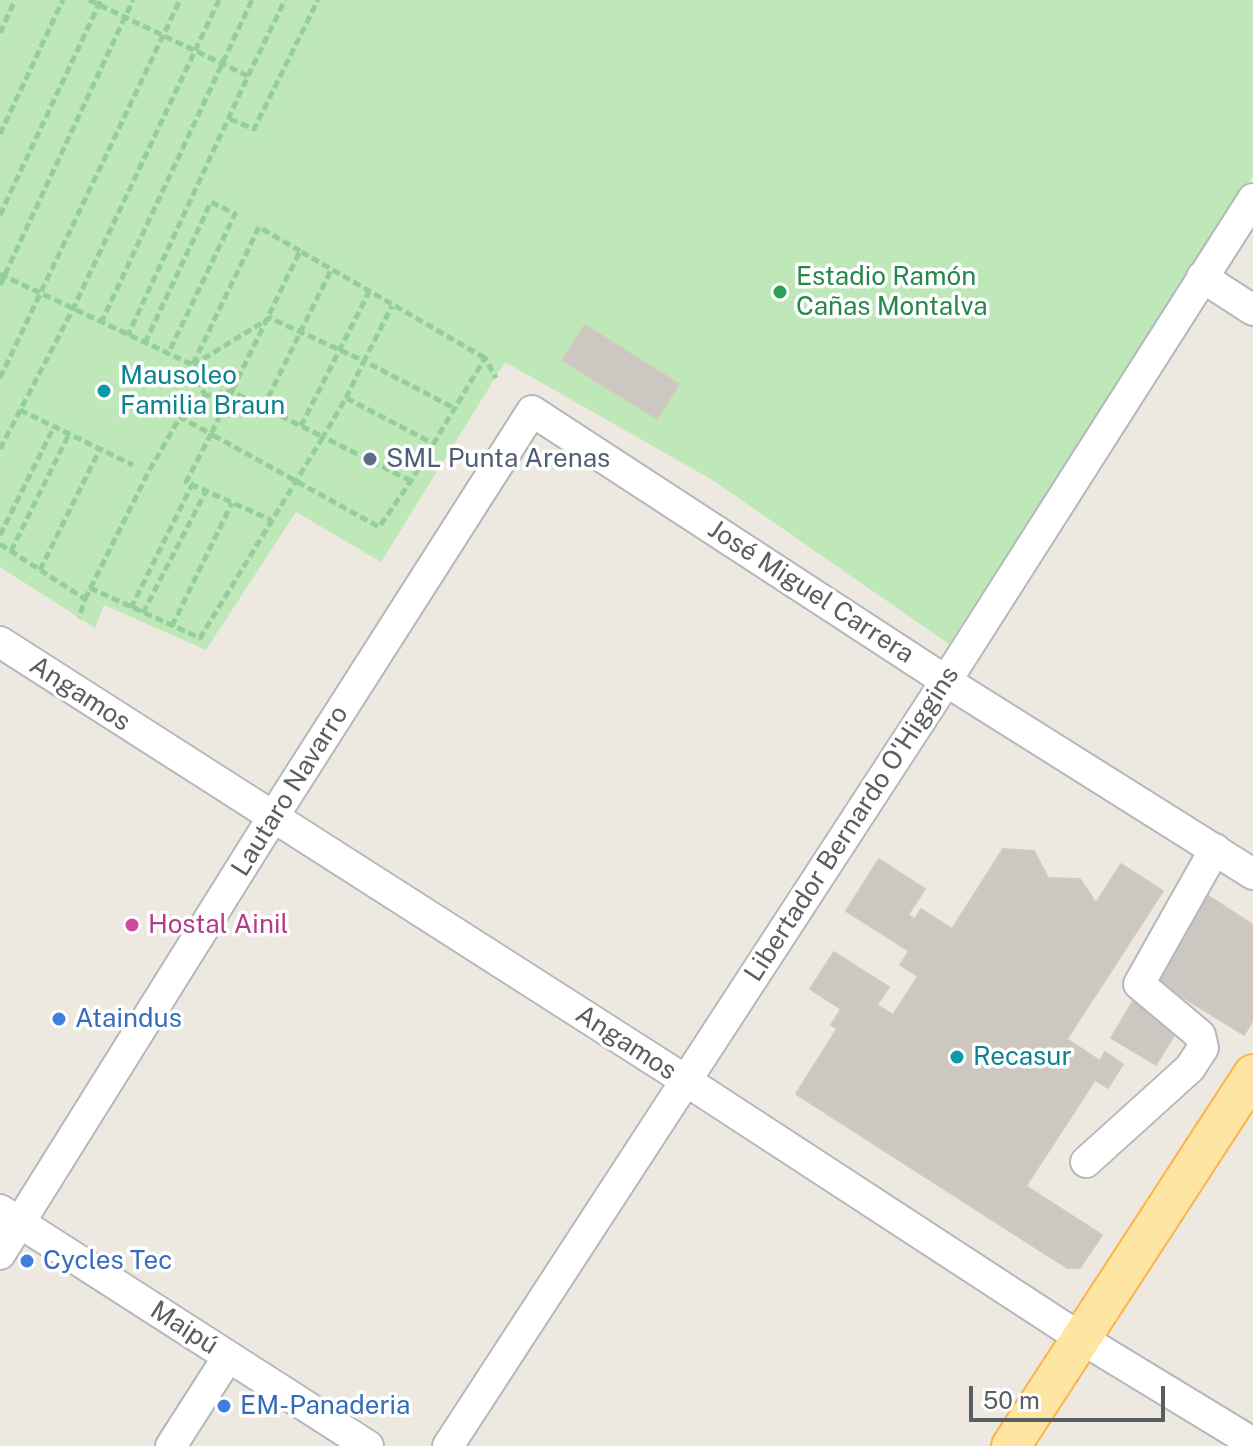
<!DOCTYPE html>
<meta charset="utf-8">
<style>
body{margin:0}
#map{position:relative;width:1253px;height:1446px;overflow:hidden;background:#ede9e0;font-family:"Public Sans",sans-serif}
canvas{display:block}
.scale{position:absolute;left:969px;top:1386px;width:196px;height:36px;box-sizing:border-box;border:4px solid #595e62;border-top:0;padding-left:10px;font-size:24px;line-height:28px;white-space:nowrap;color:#595e62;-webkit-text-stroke:6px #fff;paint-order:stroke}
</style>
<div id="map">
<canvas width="1253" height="1446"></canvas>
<div class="scale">50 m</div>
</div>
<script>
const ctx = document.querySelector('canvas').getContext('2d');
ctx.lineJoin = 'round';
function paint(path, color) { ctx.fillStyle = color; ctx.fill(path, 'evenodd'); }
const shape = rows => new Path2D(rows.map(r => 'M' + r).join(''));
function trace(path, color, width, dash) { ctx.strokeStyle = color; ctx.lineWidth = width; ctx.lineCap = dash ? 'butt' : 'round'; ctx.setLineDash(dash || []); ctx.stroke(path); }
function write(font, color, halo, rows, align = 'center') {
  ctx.font = font + ' "Public Sans",sans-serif'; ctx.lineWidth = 7; ctx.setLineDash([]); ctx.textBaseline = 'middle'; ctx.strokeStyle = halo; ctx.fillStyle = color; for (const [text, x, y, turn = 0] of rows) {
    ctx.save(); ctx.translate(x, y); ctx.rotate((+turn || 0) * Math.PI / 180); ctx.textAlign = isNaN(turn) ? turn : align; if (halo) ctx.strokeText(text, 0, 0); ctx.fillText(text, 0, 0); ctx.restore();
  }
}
paint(shape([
 [0,0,1253,0,1253,176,949,644,714,481,505,362,381,562,296,512,206,650,104,605,95,628,0,567]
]), '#bfe8b9');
const building = shape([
 [585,325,679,384,657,419,562,360,585,325],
 [1003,849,1034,851,1048,878,1080,879,1096,903,1121,864,1163,891,1067,1039,1100,1061,1105,1052,1123,1064,1108,1088,1095,1080,1026,1186,1102,1235,1080,1268,1067,1268,796,1094,837,1029,831,1025,841,1009,810,989,834,952,889,987,877,1005,893,1015,918,976,900,965,909,951,846,911,879,859,925,889,908,915,915,919,921,909,952,929,1003,849],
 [1207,895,1253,925,1253,1020,1244,1035,1155,980,1207,895],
 [1136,996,1181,1024,1156,1065,1111,1038,1136,996]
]);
paint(building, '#cdc7c1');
trace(building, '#d3c9be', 2);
const minor = shape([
 [1202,277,1253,310],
 [0,642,685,1080,1082,1339,1253,1443],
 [1086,1162,1190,1068,1203,1048,1200,1035,1139,984,1215,849],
 [0,1210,368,1446],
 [0,1254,273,817,532,411,946,681,1253,874],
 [171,1446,228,1357],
 [448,1446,946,681,1253,199]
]);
const major = shape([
 [1011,1446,1253,1074]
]);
trace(minor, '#b3b8bc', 34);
trace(major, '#feb448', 42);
trace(shape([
 [89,0,248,76,128,335],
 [0,33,15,0],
 [248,76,285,0],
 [230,119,254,129,318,0],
 [0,134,63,0],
 [0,215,101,0],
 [0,274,193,365,205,396],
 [0,285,133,0],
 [101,323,252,0],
 [145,343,211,202,235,214,168,354],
 [485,358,300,251,211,434,379,527,411,481,485,358,496,378],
 [193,364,259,227,300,251],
 [193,365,270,318,364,361,392,306],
 [0,378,180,0],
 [346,398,364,361,456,409],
 [263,408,331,270],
 [20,410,133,465],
 [301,426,369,292],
 [0,449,73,309,219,0],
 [411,481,323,437,346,398,434,444],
 [0,535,54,427],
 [0,544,85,599,79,618],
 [11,551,69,434],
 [40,570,100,449],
 [90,588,200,638,323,437,231,391,205,396,180,417],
 [85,599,148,473,180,417,211,434,186,482,271,520],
 [131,608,192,485],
 [143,613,206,491],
 [172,626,232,503]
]), '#94ce9d', 5, [8, 4]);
trace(minor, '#fff', 30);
trace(major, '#ffe5a3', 38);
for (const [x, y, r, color] of [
 [780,292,8,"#2e9e5b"],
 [104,391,8,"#0f9aa8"],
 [370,459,8,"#5c6f8a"],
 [132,925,8,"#d1479c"],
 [59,1019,8,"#3f7fe0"],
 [957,1057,8,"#0f9aa8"],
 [27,1261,8,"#3f7fe0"],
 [224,1406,8,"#3f7fe0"]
]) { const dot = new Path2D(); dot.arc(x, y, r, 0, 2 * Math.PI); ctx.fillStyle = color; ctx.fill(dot); trace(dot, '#fff', 3); }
write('26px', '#27864d', '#fff', [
 ["Estadio Ramón",796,277],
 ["Cañas Montalva",796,307]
], 'left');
write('26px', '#0d838f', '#fff', [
 ["Mausoleo",120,376],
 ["Familia Braun",120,406],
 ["Recasur",973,1057]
], 'left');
write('26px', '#4e5e75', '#fff', [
 ["SML Punta Arenas",386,459]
], 'left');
write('26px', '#595e62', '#fff', [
 ["José Miguel Carrera",811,592,33],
 ["Angamos",80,694,33],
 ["Lautaro Navarro",290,791,-58],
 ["Libertador Bernardo O'Higgins",852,824,-57],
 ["Angamos",626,1043,33],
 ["Maipú",184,1328,33]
]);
write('26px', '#b23c85', '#fff', [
 ["Hostal Ainil",148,925]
], 'left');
write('26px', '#366cbe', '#fff', [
 ["Ataindus",75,1019],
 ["Cycles Tec",43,1261],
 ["EM-Panaderia",240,1406]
], 'left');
</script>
